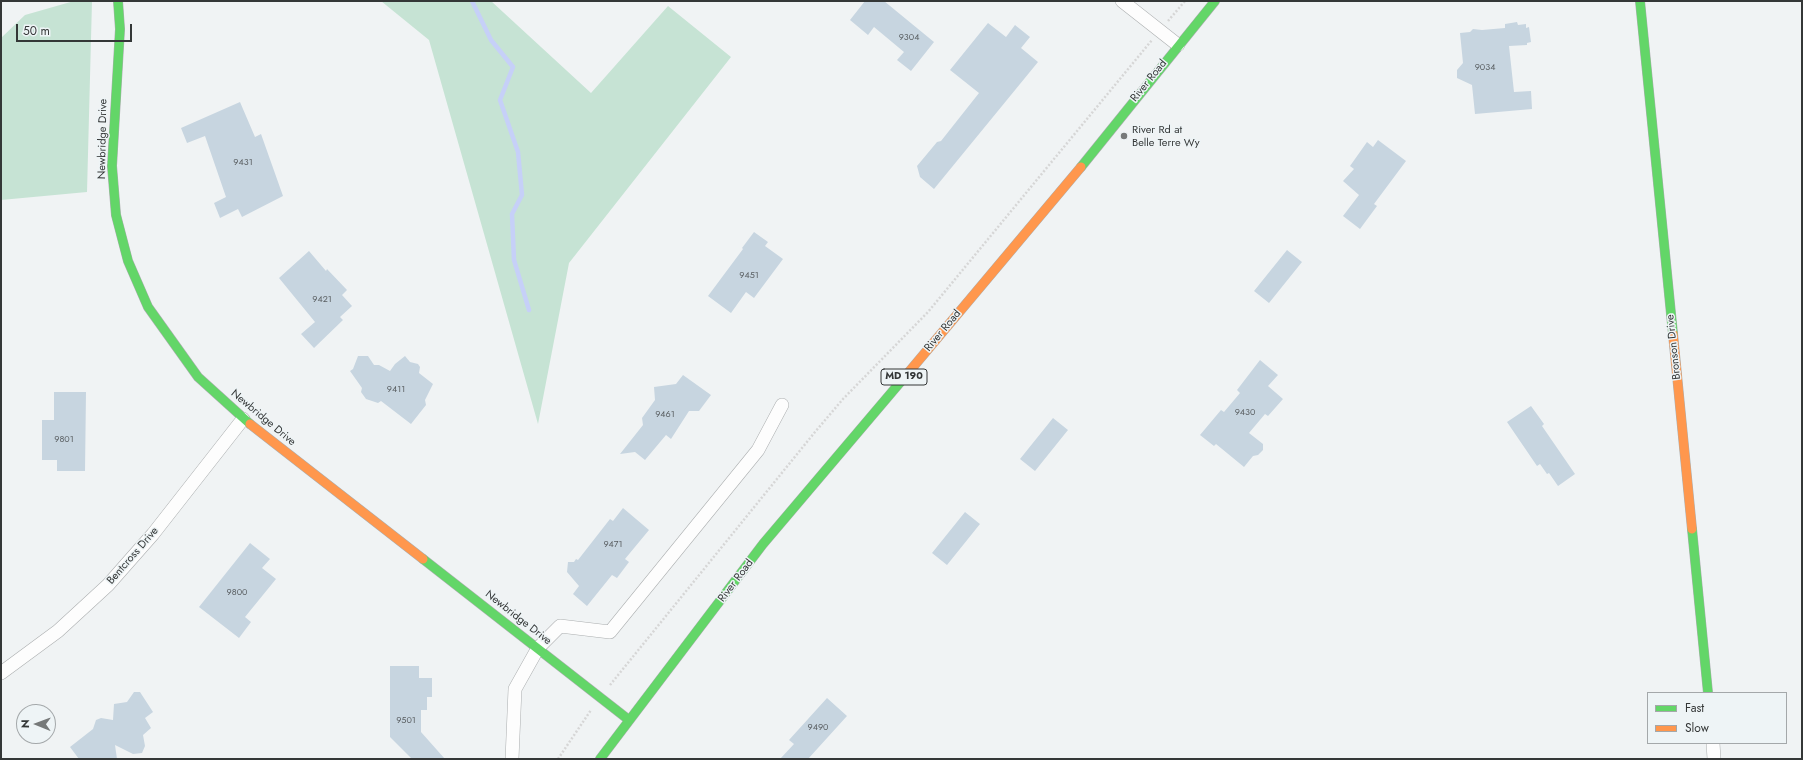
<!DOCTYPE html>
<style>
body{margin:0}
#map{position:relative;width:1803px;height:760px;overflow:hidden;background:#f0f3f4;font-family:Jost,sans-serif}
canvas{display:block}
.frame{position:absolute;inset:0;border:2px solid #343737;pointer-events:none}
.legend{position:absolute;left:1647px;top:692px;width:140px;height:52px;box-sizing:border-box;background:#eef4f6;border:1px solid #a4a8aa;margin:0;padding:5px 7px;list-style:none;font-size:12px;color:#343737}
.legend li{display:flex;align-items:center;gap:8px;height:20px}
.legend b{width:20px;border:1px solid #a4a8aa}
.north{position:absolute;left:16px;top:704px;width:40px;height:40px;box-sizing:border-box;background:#eef4f6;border:1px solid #a4a8aa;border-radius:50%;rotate:271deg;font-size:11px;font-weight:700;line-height:16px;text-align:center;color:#343737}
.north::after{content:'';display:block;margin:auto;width:14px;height:18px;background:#767979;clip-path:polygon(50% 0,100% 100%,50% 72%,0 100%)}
.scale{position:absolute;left:16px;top:24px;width:116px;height:18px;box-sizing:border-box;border:2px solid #343737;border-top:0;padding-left:5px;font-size:12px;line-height:14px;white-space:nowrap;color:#343737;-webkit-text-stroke:3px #eef4f6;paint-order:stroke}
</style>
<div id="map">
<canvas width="1803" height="760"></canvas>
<div class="frame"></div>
<ul class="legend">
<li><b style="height:5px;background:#63d668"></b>Fast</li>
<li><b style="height:5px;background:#ff974d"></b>Slow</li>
</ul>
<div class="north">N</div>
<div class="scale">50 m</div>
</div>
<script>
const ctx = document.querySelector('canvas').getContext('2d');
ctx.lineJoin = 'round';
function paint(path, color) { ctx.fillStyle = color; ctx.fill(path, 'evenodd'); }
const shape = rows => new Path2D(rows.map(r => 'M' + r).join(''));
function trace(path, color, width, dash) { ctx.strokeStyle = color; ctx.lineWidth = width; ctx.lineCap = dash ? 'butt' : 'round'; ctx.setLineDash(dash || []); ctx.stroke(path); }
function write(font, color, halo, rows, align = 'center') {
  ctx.font = font + ' Jost,sans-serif'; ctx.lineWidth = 3; ctx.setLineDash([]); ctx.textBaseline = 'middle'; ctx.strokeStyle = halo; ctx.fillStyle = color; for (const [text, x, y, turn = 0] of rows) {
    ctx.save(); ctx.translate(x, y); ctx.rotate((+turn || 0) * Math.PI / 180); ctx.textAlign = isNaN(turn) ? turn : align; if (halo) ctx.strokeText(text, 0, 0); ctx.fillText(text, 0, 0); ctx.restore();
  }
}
paint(shape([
 [74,1,92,1,87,192,1,200,1,38,25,15],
 [381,1,491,1,591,93,668,6,731,57,569,263,538,424,429,40]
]), '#c6e3d4');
trace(shape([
 [472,1,491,40,513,67,500,100,518,152,522,195,512,214,514,260,529,310]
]), '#c6d0f8', 4.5);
paint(shape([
 [865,1,884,1,934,42,911,71,897,60,904,52,874,27,868,35,850,20],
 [1517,22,1518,25,1526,24,1526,28,1529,27,1531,42,1527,43,1527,45,1509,46,1514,92,1531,91,1532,109,1475,114,1472,85,1457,78,1457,70,1463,63,1460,33,1470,32,1473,29,1482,30,1505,28,1505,24],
 [988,23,1006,37,1015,25,1030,37,1021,48,1038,62,934,189,920,177,917,166,937,142,941,141,979,93,950,70],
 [240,102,255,137,261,134,283,196,242,217,238,209,220,218,214,203,226,197,205,136,187,143,181,128],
 [1378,140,1406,161,1374,204,1377,206,1360,229,1343,216,1359,195,1343,181,1354,169,1350,166,1367,142,1373,147],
 [754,232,768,242,765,246,783,259,754,298,746,292,731,313,708,296,743,249,742,248],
 [1287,250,1302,262,1269,303,1254,291],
 [309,251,326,271,327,269,347,290,342,295,352,306,340,317,343,320,314,348,301,334,315,322,279,278],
 [358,356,368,356,374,365,379,365,390,371,395,364,405,356,410,362,418,364,420,367,419,373,433,384,425,400,426,405,411,424,381,401,378,403,366,399,361,392,362,388,350,371,353,369],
 [1260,360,1278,375,1268,386,1283,399,1268,416,1265,414,1249,433,1263,444,1263,450,1258,455,1253,456,1244,467,1216,444,1214,446,1200,435,1221,410,1224,412,1240,393,1237,390],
 [683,375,711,395,699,411,689,411,671,439,666,435,645,460,635,452,620,454,643,425,642,418,655,400,654,387,676,384],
 [54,392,86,392,85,471,57,471,57,460,42,460,42,420,54,420],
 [1531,406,1544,424,1542,426,1575,474,1558,486,1549,473,1547,474,1540,464,1537,466,1507,422],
 [1053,418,1068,430,1035,471,1020,459],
 [623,508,649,530,625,559,629,562,617,578,612,575,587,606,573,594,579,586,567,572,568,562,574,562,576,559,578,560,610,519,613,521],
 [965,512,980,524,947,565,932,553],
 [250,543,270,559,262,568,276,579,245,617,251,622,239,638,199,607],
 [390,666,419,666,419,678,432,678,432,697,427,697,427,710,421,710,421,732,445,759,412,759,390,737],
 [134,692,140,692,153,712,145,718,151,728,143,735,145,746,142,753,133,754,115,745,117,759,79,759,70,747,93,729,96,720,101,718,113,720,114,704,127,702],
 [827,698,847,716,808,759,780,759,794,744,789,740]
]), '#c7d5e0');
const street = shape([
 [1122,1,1178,45],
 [1,673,58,631,108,585,153,534,243,419],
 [1713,743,1714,759],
 [512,759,515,689,538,648,560,626,610,632,758,450,782,405]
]);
const fast = shape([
 [118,1,120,29,112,166,116,215,128,261,148,307,198,377,250,424],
 [1640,1,1673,334],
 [1081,167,1215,1],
 [1692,529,1708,693],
 [423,559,629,720],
 [600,759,763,544,903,379]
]);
const slow = shape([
 [1673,334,1692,529],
 [903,379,1081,167],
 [250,424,423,559]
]);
trace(street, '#abaeaf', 14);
trace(fast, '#abaeaf', 10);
trace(slow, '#abaeaf', 10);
trace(shape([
 [1168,21,1185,1],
 [610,685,815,432,843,399,928,312,1152,40],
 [558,759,591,710]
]), '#d6d6d6', 2.5, [2, 2]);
trace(street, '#fdfdfd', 13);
trace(fast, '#63d668', 9);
trace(slow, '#ff974d', 9);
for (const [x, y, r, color] of [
 [1124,136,4,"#767979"]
]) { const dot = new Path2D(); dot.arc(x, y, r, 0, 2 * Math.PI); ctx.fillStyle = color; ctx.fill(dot); trace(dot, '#eef4f6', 1.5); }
write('9px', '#595e61', null, [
 ["9304",909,38],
 ["9034",1485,68],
 ["9431",243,163],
 ["9451",749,276],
 ["9421",322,300],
 ["9411",396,390],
 ["9430",1245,413],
 ["9461",665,415],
 ["9801",64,440],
 ["9471",613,545],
 ["9800",237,593],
 ["9501",406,721],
 ["9490",818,728]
]);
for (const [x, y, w] of [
 [904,377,46]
]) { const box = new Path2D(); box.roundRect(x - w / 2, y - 8, w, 16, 3); ctx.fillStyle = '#eef4f6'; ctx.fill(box); trace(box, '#343737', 1); }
write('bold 10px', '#343737', null, [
 ["MD 190",904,377]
]);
write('11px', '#343737', '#eef4f6', [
 ["River Road",1149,81,-51],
 ["Newbridge Drive",103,139,-89],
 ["River Road",943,331,-50],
 ["Bronson Drive",1674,347,-96],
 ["Newbridge Drive",263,418,40],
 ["Bentcross Drive",133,556,-49],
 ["River Road",736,581,-53],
 ["Newbridge Drive",518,618,38]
]);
write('11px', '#343737', '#eef4f6', [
 ["River Rd at",1132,130],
 ["Belle Terre Wy",1132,143]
], 'left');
</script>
